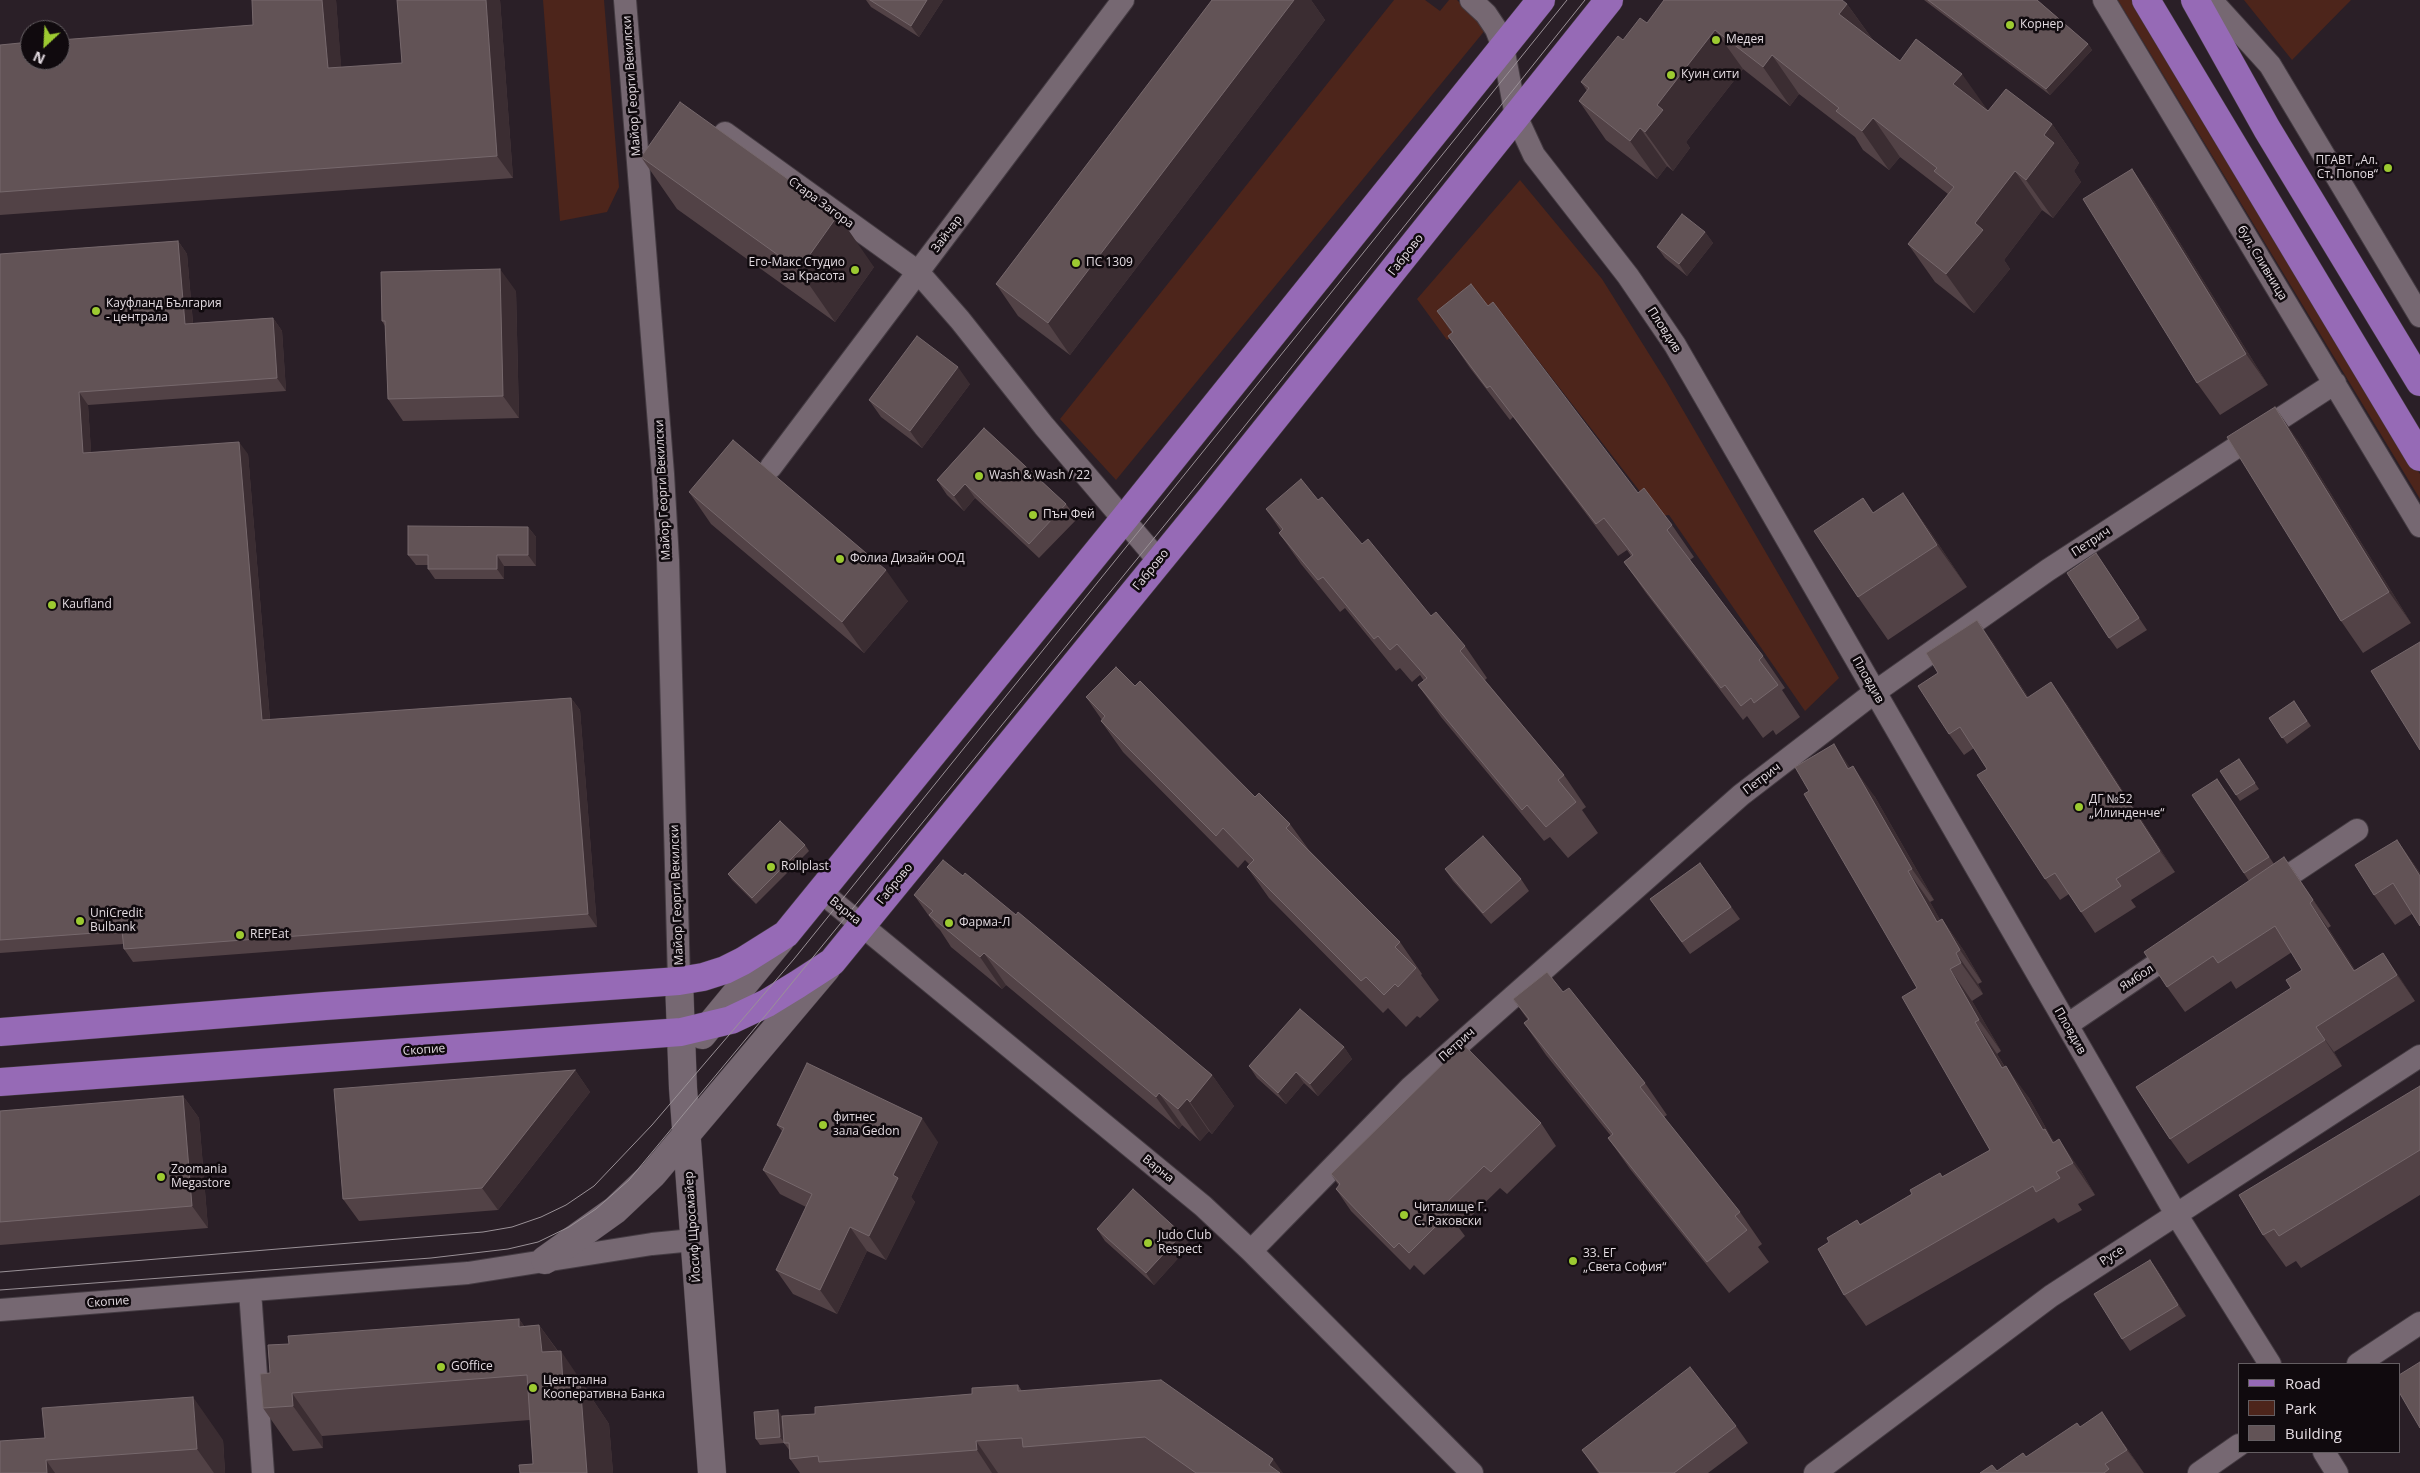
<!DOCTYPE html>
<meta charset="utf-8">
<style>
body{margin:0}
#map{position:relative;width:2420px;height:1473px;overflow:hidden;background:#2a1f27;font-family:"Open Sans",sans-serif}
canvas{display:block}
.legend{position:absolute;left:2238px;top:1363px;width:162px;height:90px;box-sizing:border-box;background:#100a0e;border:1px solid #645e62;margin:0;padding:6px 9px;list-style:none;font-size:15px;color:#e3dbe1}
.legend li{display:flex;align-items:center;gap:10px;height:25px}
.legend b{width:25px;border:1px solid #645e62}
.north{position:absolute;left:20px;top:20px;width:50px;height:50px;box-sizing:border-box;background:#100a0e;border:1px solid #645e62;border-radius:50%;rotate:205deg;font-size:14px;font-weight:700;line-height:20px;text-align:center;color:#e3dbe1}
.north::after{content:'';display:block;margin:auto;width:18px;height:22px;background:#9cca31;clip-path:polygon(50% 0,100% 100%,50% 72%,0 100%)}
</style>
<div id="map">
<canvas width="2420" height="1473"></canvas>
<ul class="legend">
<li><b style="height:6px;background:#966ab6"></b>Road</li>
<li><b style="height:14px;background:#4d251b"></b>Park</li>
<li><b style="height:14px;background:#625356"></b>Building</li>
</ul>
<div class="north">N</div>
</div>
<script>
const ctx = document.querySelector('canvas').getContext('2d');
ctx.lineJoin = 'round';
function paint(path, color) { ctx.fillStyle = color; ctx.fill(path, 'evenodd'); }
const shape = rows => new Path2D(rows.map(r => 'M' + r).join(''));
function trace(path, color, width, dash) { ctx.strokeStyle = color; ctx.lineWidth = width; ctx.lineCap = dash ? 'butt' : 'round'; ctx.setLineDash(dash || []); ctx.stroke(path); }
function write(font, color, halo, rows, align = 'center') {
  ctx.font = font + ' "Open Sans",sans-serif'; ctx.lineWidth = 5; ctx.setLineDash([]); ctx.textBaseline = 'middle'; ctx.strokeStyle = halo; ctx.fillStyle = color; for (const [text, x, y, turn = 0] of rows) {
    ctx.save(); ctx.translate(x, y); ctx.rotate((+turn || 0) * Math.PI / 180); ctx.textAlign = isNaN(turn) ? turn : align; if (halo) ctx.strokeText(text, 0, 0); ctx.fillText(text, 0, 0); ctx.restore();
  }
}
paint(shape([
 [543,0,604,0,619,187,607,212,560,221],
 [1394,0,1425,0,1440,11,1449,0,1457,0,1486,29,1116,480,1060,419],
 [2118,0,2133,0,2420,474,2420,499],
 [2244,0,2351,0,2292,60],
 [1520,180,1602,279,1666,381,1839,678,1805,711,1669,515,1659,516,1496,306,1447,340,1417,299]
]), '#4d251b');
const minor = shape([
 [625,0,663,474,668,560,679,981],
 [1471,0,1486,14,1496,29,1503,47,1516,116,1534,155,1628,276,1675,345,2176,1214,2270,1364],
 [2104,0,2420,526],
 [2211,0,2270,65,2420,316],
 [725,133,918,272,960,320,1044,426,1159,561],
 [771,467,1123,0],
 [2270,888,2357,830],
 [820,891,1203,1206,1251,1251,1472,1473],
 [2067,1025,2179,949],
 [1251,1251,1411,1087,1741,795,1875,692,2048,570,2335,383],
 [250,1291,263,1473],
 [0,1310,468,1273,652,1244,693,1240],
 [2358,1364,2420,1323],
 [2324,1452,2337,1473],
 [1815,1473,2051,1296,2420,1056],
 [2199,1473,2239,1445]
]);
const tertiary = shape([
 [679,981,683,1088,712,1473],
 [702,1035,781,939],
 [545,1260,615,1210,653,1174,826,969]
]);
const primary = shape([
 [2146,0,2420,457],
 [2195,0,2267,129,2420,382],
 [0,1032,325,1006,679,981,703,977,725,970,743,961,786,934,1124,519,1541,0],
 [0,1082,681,1032,731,1020,767,1003,798,984,832,962,1210,499,1609,0]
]);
trace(minor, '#443b42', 24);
trace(tertiary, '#443b42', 29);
trace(primary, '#443b42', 29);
trace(minor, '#766872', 22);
trace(tertiary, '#766872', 28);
trace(primary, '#966ab6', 28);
trace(shape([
 [0,1272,483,1232,512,1227,541,1217,566,1205,594,1186,652,1125,794,959,1567,0],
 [0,1290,431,1258,508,1249,538,1242,569,1227,596,1209,629,1180,770,1010,1216,462,1585,0]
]), '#9a9197', 1);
paint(shape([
 [252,0,336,0,341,68,402,63,397,0,500,0,513,178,0,215,0,45,253,25],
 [866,0,943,0,919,37,871,7],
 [1212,0,1311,0,1325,20,1070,355,1018,316,996,284],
 [1924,0,2037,0,2088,44,2092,50,2050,95],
 [1847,4,1873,40,1900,61,1987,110,2052,124,2079,163,2074,171,2081,182,2053,218,2042,210,2004,260,2010,269,1974,313,1935,282,1908,244,1948,194,1900,157,1889,170,1863,150,1855,137,1799,94,1790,106,1743,69,1686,142,1690,148,1673,171,1667,166,1657,179,1606,140,1579,101,1587,91,1581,82,1623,40,1647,23],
 [641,157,874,267,835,322,677,209],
 [2132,169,2154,201,2268,385,2220,415,2197,383],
 [1705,232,1713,243,1687,276,1665,258,1657,247],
 [178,241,187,254,193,323,273,318,282,331,286,391,88,405,91,452,248,454,270,720,571,698,580,710,597,927,133,962,124,949,123,944,0,953,0,254],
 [516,291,519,418,403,421,388,399,385,326,382,321],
 [1488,306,1638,493,1672,525,1694,557,1690,560,1763,656,1785,688,1782,690,1800,717,1776,735,1773,730,1763,738,1747,716,1743,720,1646,593,1624,562,1631,556,1627,550,1618,556,1513,417,1510,420,1470,368,1448,336,1452,333,1437,311],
 [970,384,922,448,881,417,869,400],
 [984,428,1066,504,1077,519,1039,558,975,498,964,511,947,495,937,480],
 [2297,439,2411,623,2363,653,2341,621],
 [689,492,908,601,864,653,711,524],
 [1903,493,1933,536,1967,587,1888,640,1858,597,1863,498,1873,513],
 [1318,500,1431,616,1465,646,1487,678,1485,680,1564,775,1586,807,1582,810,1598,833,1568,858,1550,837,1544,841,1441,717,1418,685,1424,681,1420,675,1412,682,1400,668,1396,671,1345,608,1340,612,1301,564,1279,533,1281,531,1266,509],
 [528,527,536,537,536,566,504,566,504,579,435,579,428,569,428,565,416,565,408,555],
 [2104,565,2147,630,2117,649,2109,638],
 [1992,641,2028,697,2066,703,2175,872,2131,900,2136,907,2095,933,2069,894,2060,900,2045,879,1987,769,1974,748,1964,755,1949,734],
 [1135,686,1255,797,1290,824,1309,850,1400,942,1422,974,1421,975,1439,1000,1420,1018,1417,1016,1406,1027,1388,1008,1383,1013,1269,898,1247,867,1249,864,1245,860,1238,868,1123,752,1101,721,1102,720,1086,697],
 [2294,701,2311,726,2287,744,2269,718],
 [2239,759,2259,789,2240,801,2236,795],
 [1850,767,1875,797,1934,900,1930,902,1940,920,1942,919,1964,951,1982,982,1978,984,1983,994,1972,1001,2001,1051,1997,1054,2005,1067,2029,1098,2052,1139,2081,1171,2095,1195,2078,1204,2082,1210,2058,1223,2054,1218,1866,1326,1844,1295,1829,1242,1857,1220,1860,1224,1990,1150,1917,988],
 [2225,790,2274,864,2302,883,2331,926,2328,928,2355,970,2383,953,2415,1001,2334,1052,2342,1066,2188,1164,2170,1139,2291,988,2302,970,2292,952,2236,989,2231,981,2185,1012,2167,987,2249,881,2192,795],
 [2397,840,2420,873,2420,926,2412,914,2395,925,2374,895],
 [805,845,809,851,756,904,732,880,728,874],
 [1700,863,1740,919,1690,954,1650,899],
 [1445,869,1521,879,1529,891,1491,924,1453,881],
 [963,876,1016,915,1212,1075,1234,1106,1212,1134,1209,1131,1200,1141,1182,1125,1179,1129,1006,985,1002,989,951,947,940,930,936,926,914,895],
 [1563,992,1645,1083,1667,1115,1664,1117,1740,1212,1762,1244,1758,1247,1769,1262,1729,1293,1630,1169,1608,1138,1611,1136,1546,1055,1524,1023,1528,1020,1513,999],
 [1344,1047,1352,1059,1318,1096,1304,1083,1286,1104,1257,1078,1249,1066],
 [575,1070,590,1092,498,1210,359,1221,343,1199],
 [2420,1086,2420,1195,2301,1268,2296,1261,2286,1267,2263,1235],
 [183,1096,199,1118,208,1228,0,1245,0,1111],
 [1541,1123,1556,1146,1507,1194,1500,1188,1459,1228,1465,1236,1424,1275,1414,1265,1410,1270,1351,1211,1336,1189,1339,1186,1331,1174],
 [777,1125,938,1142,911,1197,915,1202,886,1260,867,1251,837,1314,793,1294,776,1270,806,1207,780,1194,763,1170,782,1131],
 [1097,1229,1190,1245,1154,1285,1105,1241],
 [2150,1260,2158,1271,2186,1316,2130,1351,2122,1339],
 [519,1319,524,1326,539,1325,558,1351,590,1394,591,1397,609,1424,613,1473,520,1473,533,1464,530,1420,322,1436,323,1448,293,1451,263,1408,270,1373,289,1344],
 [1018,1385,1022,1391,1283,1473,800,1473,790,1459,790,1451,784,1443,760,1445,756,1439,782,1416,815,1414,972,1394],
 [1736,1426,1748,1443,1708,1473,1598,1473,1582,1450],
 [2080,1427,2124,1444,2144,1473,1980,1473,1997,1471,2026,1457],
 [223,1440,225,1473,0,1473,0,1441]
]), '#524246');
paint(shape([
 [322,0,336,0,343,90,328,68],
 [486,0,500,0,513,178,497,156],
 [927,0,943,0,919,37,911,26],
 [1294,0,1311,0,1325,20,1070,355,1048,323],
 [1847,4,1875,43,1839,14],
 [1715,30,1743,69,1686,142,1690,148,1673,171,1645,132,1657,105],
 [2088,44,2092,50,2050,95,2046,89],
 [1772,55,1799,94,1790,106,1763,67],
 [1962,74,1989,112,1953,84],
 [1873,118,1900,157,1889,170,1862,131],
 [2052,124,2079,163,2074,171,2081,182,2053,218,2026,180,2044,135],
 [1640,128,1667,166,1657,179,1630,141],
 [2132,169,2154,201,2268,385,2246,354],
 [2015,171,2042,210,2004,260,2010,269,1974,313,1946,274,1975,223],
 [838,215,874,267,835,322,799,270],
 [1705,232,1713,243,1687,276,1679,264],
 [178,241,187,254,194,337,185,324],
 [500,269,516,291,519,418,503,396],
 [273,318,282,331,286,391,277,378],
 [958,367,970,384,922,448,910,431],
 [79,392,88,405,92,466,83,453],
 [2275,407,2297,439,2411,623,2389,592],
 [239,442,248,454,271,733,262,720],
 [965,484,975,498,964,511,954,496],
 [1903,493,1933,536,1967,587,1937,545],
 [528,527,536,537,536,566,528,555],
 [497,555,504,566,504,579,497,569],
 [886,570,908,601,864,653,842,622],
 [1977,620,1992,641,2042,719,2027,698],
 [2051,682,2066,703,2175,872,2160,851],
 [571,698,580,710,597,927,588,914],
 [1834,744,1856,776,1848,769],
 [1853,766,1875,797,1934,900,1912,869],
 [2397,840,2420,873,2420,876],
 [2284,857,2302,883,2331,926,2313,900],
 [1908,871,1930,902,1959,953,1937,922],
 [2310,903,2328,928,2372,996,2354,971],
 [1942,919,1964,951,1982,982,1960,950],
 [984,953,1006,985,1002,989,980,957],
 [1956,953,1978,984,1983,994,1961,963],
 [2383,953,2401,979,2415,1001,2397,975],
 [1950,969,1972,1001,2001,1051,1979,1020],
 [1975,1022,1997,1054,2024,1100,2002,1068],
 [2316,1027,2334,1052,2342,1066,2325,1040],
 [1344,1047,1352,1059,1318,1096,1310,1084],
 [2006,1066,2029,1098,2052,1139,2067,1161,2043,1130],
 [575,1070,590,1092,498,1210,482,1188],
 [1296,1072,1304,1083,1286,1104,1278,1093],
 [1212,1075,1234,1106,1212,1134,1190,1102],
 [1159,1093,1182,1125,1179,1129,1156,1097],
 [183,1096,199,1118,208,1228,192,1206],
 [1187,1099,1209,1131,1200,1141,1178,1109],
 [922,1118,938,1142,911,1197,915,1202,886,1260,869,1236,893,1175],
 [2059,1139,2081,1171,2095,1195,2073,1163],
 [850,1227,867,1251,837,1314,820,1290],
 [1182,1234,1190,1245,1154,1285,1146,1273],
 [2150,1260,2158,1271,2186,1316,2178,1305],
 [519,1319,541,1351,539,1325,561,1356,561,1351,590,1394,591,1397,609,1424,613,1473,587,1473,519,1327],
 [292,1393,322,1436,323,1448,293,1406],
 [193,1397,223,1440,225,1473,214,1473,197,1449],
 [778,1410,782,1416,785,1443,780,1437],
 [2102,1412,2124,1444,2144,1473,2127,1450],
 [976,1441,998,1473,992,1473,977,1450],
 [1273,1459,1283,1473,1274,1473,1269,1465],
 [46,1460,55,1473,47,1473]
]), '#3b2d32');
const building = shape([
 [252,0,322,0,328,68,402,63,397,0,486,0,497,156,0,192,0,45,30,42,30,60,60,60,60,40,253,25,252,0],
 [870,0,927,0,911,26,870,0],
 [1212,0,1294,0,1048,323,996,284,1212,0],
 [1664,0,1842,0,1847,4,1839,14,1900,61,1916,39,1962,74,1953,84,1988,111,2006,89,2052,124,2044,135,2054,143,2026,180,2015,171,1975,223,1983,230,1946,274,1908,244,1954,187,1934,171,1937,168,1873,118,1862,131,1836,111,1839,108,1772,55,1763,67,1715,30,1657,105,1663,110,1645,132,1640,128,1630,141,1579,101,1589,88,1581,82,1618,36,1623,40,1640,18,1647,23,1664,0],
 [1928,0,2037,0,2088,44,2046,89,1928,0],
 [680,102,838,215,799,270,641,157,680,102],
 [2132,169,2246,354,2197,383,2083,199,2132,169],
 [1682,214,1705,232,1679,264,1657,247,1682,214],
 [178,241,185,324,273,318,277,378,79,392,83,453,239,442,262,720,571,698,588,914,124,949,122,931,0,940,0,254,178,241],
 [500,269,503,396,388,399,385,321,382,321,381,272,500,269],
 [1471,284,1488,306,1493,302,1638,493,1644,488,1672,525,1667,530,1763,656,1759,660,1778,685,1754,703,1751,698,1741,706,1725,685,1721,688,1624,562,1633,555,1619,537,1604,518,1596,524,1490,386,1487,388,1448,336,1453,332,1437,311,1471,284],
 [917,336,958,367,910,431,869,400,917,336],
 [2275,407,2389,592,2341,621,2227,437,2275,407],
 [984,428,1066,504,1029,544,965,484,954,496,937,480,984,428],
 [733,440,886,570,842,622,689,492,733,440],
 [1301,479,1318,500,1322,497,1362,544,1368,539,1431,616,1436,612,1465,646,1460,651,1564,775,1558,780,1576,802,1546,827,1527,805,1522,810,1418,685,1427,678,1397,644,1390,650,1378,636,1374,639,1323,577,1318,580,1279,533,1283,529,1266,509,1301,479],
 [1903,493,1937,545,1858,597,1814,531,1863,498,1873,513,1903,493],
 [408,526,528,527,528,555,497,555,497,569,428,569,428,555,408,555,408,526],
 [2096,553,2139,618,2109,638,2067,573,2096,553],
 [1977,620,2027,698,2051,682,2160,851,2116,879,2121,886,2081,912,2055,873,2045,879,1977,775,1987,769,1960,727,1949,734,1918,686,1938,673,1926,653,1977,620],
 [2420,642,2420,750,2371,671,2420,642],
 [1116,667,1135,686,1140,681,1255,797,1259,793,1290,824,1286,828,1400,942,1395,947,1416,968,1398,987,1395,984,1384,995,1366,977,1361,981,1247,867,1254,860,1223,828,1216,836,1101,721,1105,716,1086,697,1116,667],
 [2294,701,2307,721,2282,738,2269,718,2294,701],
 [1834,744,1848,769,1853,766,1912,869,1908,871,1937,922,1942,919,1960,950,1956,953,1961,963,1950,969,1979,1020,1975,1022,2002,1068,2006,1066,2043,1130,2045,1129,2053,1143,2059,1139,2073,1163,2056,1172,2060,1178,2036,1192,2033,1186,1844,1295,1818,1249,1829,1242,1827,1238,1857,1220,1860,1225,1912,1194,1910,1190,1940,1173,1942,1177,1990,1150,1902,997,1917,988,1804,794,1809,791,1795,767,1834,744],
 [2239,759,2255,783,2236,795,2220,771,2239,759],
 [2217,779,2269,857,2244,873,2192,795,2217,779],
 [780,821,805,845,752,898,728,874,780,821],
 [1483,836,1521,879,1483,913,1445,869,1483,836],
 [2397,840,2420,876,2420,926,2393,883,2374,895,2355,865,2397,840],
 [2284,857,2313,900,2310,903,2354,971,2383,953,2397,975,2316,1027,2325,1040,2170,1139,2136,1087,2291,988,2286,980,2302,970,2275,926,2218,963,2213,956,2167,987,2144,952,2284,857],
 [943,860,963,876,965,873,1016,915,1018,912,1212,1075,1190,1102,1187,1099,1178,1109,1159,1093,1156,1097,984,953,980,957,929,915,933,911,914,895,943,860],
 [1700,863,1731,907,1682,942,1650,899,1700,863],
 [1547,972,1563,992,1569,988,1645,1083,1640,1087,1740,1212,1735,1216,1747,1230,1707,1262,1608,1138,1613,1134,1524,1023,1529,1019,1513,999,1547,972],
 [1300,1009,1344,1047,1310,1084,1296,1072,1278,1093,1249,1066,1300,1009],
 [1463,1044,1541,1123,1491,1172,1484,1166,1443,1206,1449,1213,1409,1253,1399,1243,1394,1248,1364,1218,1336,1189,1340,1184,1331,1174,1463,1044],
 [807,1063,922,1118,893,1175,898,1178,869,1236,850,1227,820,1290,776,1270,812,1194,763,1170,784,1128,777,1125,807,1063],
 [575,1070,482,1188,343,1199,334,1089,575,1070],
 [2420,1086,2420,1150,2279,1236,2274,1229,2263,1235,2239,1195,2420,1086],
 [183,1096,192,1206,0,1222,0,1111,183,1096],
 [1133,1189,1182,1234,1146,1273,1097,1229,1133,1189],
 [2150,1260,2178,1305,2122,1339,2094,1294,2150,1260],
 [519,1319,519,1327,539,1325,542,1352,561,1351,563,1383,580,1381,587,1473,520,1473,519,1465,533,1464,527,1375,292,1393,293,1406,263,1408,260,1374,270,1373,268,1345,289,1344,288,1336,519,1319],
 [2420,1362,2420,1428,2399,1392,2399,1375,2420,1362],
 [1690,1367,1736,1426,1674,1473,1600,1473,1582,1450,1690,1367],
 [1161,1380,1273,1459,1269,1465,1280,1473,1196,1473,1145,1437,1023,1447,1022,1438,976,1441,977,1450,819,1462,818,1456,790,1459,789,1443,784,1443,782,1416,815,1414,815,1407,972,1394,972,1388,1018,1385,1018,1391,1161,1380],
 [193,1397,197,1449,46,1460,47,1473,0,1473,0,1441,45,1438,42,1408,193,1397],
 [778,1410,780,1437,756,1439,754,1412,778,1410],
 [2102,1412,2127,1450,2105,1464,2109,1469,2104,1473,1980,1473,1992,1465,1997,1471,2023,1453,2026,1457,2077,1423,2080,1427,2102,1412]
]);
paint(building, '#625356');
trace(building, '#76686c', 1);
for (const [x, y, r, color] of [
 [2010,25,5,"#9cca31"],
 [1716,40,5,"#9cca31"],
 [1671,75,5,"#9cca31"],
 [2388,168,5,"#9cca31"],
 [1076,263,5,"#9cca31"],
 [855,270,5,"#9cca31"],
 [96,311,5,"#9cca31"],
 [979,476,5,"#9cca31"],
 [1033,515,5,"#9cca31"],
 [840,559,5,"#9cca31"],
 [52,605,5,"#9cca31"],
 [2079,807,5,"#9cca31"],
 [771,867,5,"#9cca31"],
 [80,921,5,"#9cca31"],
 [949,923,5,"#9cca31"],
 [240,935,5,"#9cca31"],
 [823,1125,5,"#9cca31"],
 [161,1177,5,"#9cca31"],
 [1404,1215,5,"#9cca31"],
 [1148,1243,5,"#9cca31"],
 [1573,1261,5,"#9cca31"],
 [441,1367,5,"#9cca31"],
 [533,1388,5,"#9cca31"]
]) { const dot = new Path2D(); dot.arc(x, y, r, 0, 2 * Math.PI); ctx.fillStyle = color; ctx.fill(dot); trace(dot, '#100a0e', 2); }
write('12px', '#e3dbe1', '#100a0e', [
 ["Корнер",2020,25],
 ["Медея",1726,40],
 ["Куин сити",1681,75],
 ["ПГАВТ „Ал.",2378,161,"right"],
 ["Ст. Попов“",2378,175,"right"],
 ["Eго-Макс Студио",845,263,"right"],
 ["за Красота",845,277,"right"],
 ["ПС 1309",1086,263],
 ["Кауфланд България",106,304],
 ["- централа",106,318],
 ["Wash & Wash / 22",989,476],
 ["Пън Фей",1043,515],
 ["Фолиа Дизайн ООД",850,559],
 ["Kaufland",62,605],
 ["ДГ №52",2089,800],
 ["„Илинденче“",2089,814],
 ["Rollplast",781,867],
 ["UniCredit",90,914],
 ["Bulbank",90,928],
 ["Фарма-Л",959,923],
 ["REPEat",250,935],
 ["фитнес",833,1118],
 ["зала Gedon",833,1132],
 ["Zoomania",171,1170],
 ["Megastore",171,1184],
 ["Читалище Г.",1414,1208],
 ["С. Раковски",1414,1222],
 ["Judo Club",1158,1236],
 ["Respect",1158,1250],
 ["33. ЕГ",1583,1254],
 ["„Света София“",1583,1268],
 ["GOffice",451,1367],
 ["Централна",543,1381],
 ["Кооперативна Банка",543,1395]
], 'left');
write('12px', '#e3dbe1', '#100a0e', [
 ["Майор Георги Векилски",632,86,-94],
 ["Стара Загора",821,203,36],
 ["Зайчар",947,234,-53],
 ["Габрово",1406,255,-52],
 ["бул. Сливница",2262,263,59],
 ["Пловдив",1664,330,57],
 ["Майор Георги Векилски",663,490,-93],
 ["Петрич",2091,542,-33],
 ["Габрово",1151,570,-51],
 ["Пловдив",1868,680,60],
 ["Петрич",1762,779,-37],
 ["Габрово",895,884,-51],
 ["Майор Георги Векилски",677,895,-92],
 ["Варна",845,911,39],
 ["Ямбол",2137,978,-34],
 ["Пловдив",2070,1031,60],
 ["Петрич",1457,1045,-42],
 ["Скопие",424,1050,-4],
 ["Варна",1158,1169,39],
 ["Йосиф Щросмайер",693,1227,-94],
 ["Русе",2112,1256,-33],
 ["Скопие",108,1302,-4]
]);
</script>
